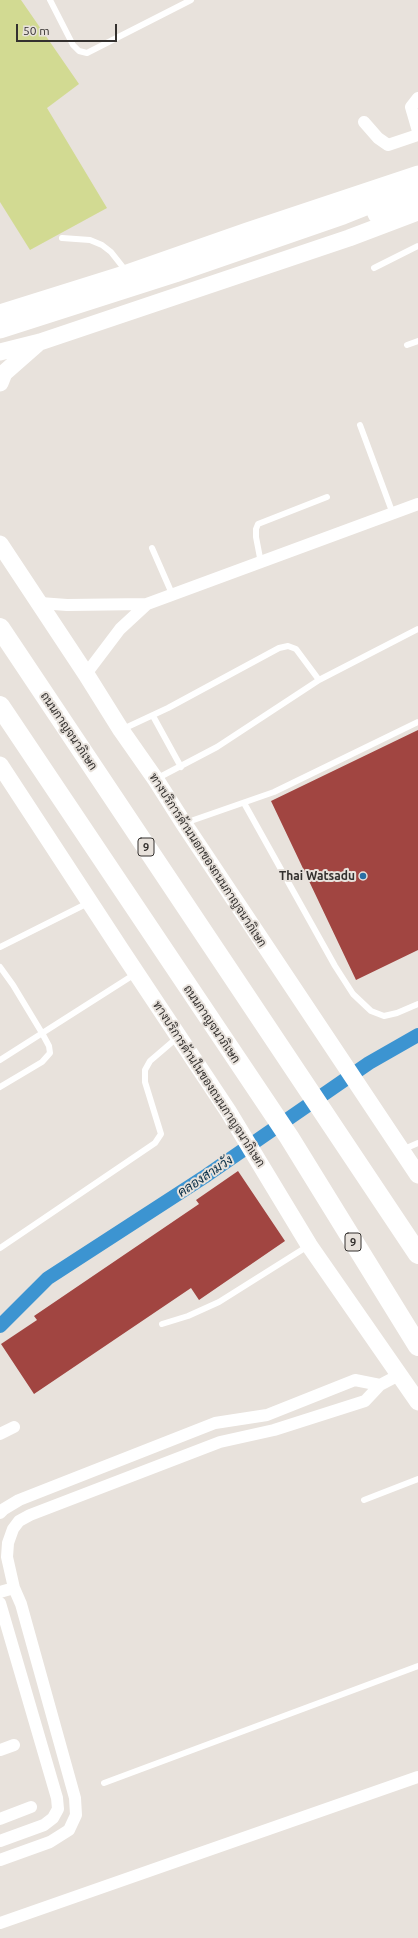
<!DOCTYPE html>
<meta charset="utf-8">
<style>
body{margin:0}
#map{position:relative;width:418px;height:1938px;overflow:hidden;background:#e8e2dc;font-family:Ubuntu,sans-serif}
canvas{display:block}
.scale{position:absolute;left:16px;top:24px;width:101px;height:18px;box-sizing:border-box;border:2px solid #34312f;border-top:0;padding-left:5px;font-size:12px;line-height:14px;white-space:nowrap;color:#34312f;-webkit-text-stroke:3px #e8e2dc;paint-order:stroke}
</style>
<div id="map">
<canvas width="418" height="1938"></canvas>
<div class="scale">50 m</div>
</div>
<script>
const ctx = document.querySelector('canvas').getContext('2d');
ctx.lineJoin = 'round';
function paint(path, color) { ctx.fillStyle = color; ctx.fill(path, 'evenodd'); }
const shape = rows => new Path2D(rows.map(r => 'M' + r).join(''));
function trace(path, color, width, dash) { ctx.strokeStyle = color; ctx.lineWidth = width; ctx.lineCap = dash ? 'butt' : 'round'; ctx.setLineDash(dash || []); ctx.stroke(path); }
function write(font, color, halo, rows, align = 'center') {
  ctx.font = font + ' Ubuntu,Sarabun,sans-serif'; ctx.lineWidth = 4; ctx.setLineDash([]); ctx.textBaseline = 'middle'; ctx.strokeStyle = halo; ctx.fillStyle = color; for (const [text, x, y, turn = 0] of rows) {
    ctx.save(); ctx.translate(x, y); ctx.rotate((+turn || 0) * Math.PI / 180); ctx.textAlign = isNaN(turn) ? turn : align; if (halo) ctx.strokeText(text, 0, 0); ctx.fillText(text, 0, 0); ctx.restore();
  }
}
paint(shape([
 [0,0,21,0,79,84,47,108,107,208,30,250,0,202]
]), '#d2da92');
trace(shape([
 [0,1326,48,1278,207,1175,369,1063,418,1035]
]), '#3c94d1', 14);
paint(shape([
 [418,730,418,950,356,980,271,801],
 [238,1171,285,1241,199,1300,191,1288,34,1394,1,1344,37,1320,34,1316,199,1204,196,1200]
]), '#a14541');
trace(shape([
 [50,0,73,45,79,51,87,53,191,0],
 [62,238,90,240,102,245,111,252,126,271],
 [374,268,418,246],
 [407,345,418,341],
 [360,425,393,514],
 [152,548,173,596],
 [261,563,256,537,256,529,258,524,327,497],
 [153,716,181,767],
 [123,729,168,708,279,648,288,646,296,649,319,680],
 [156,779,217,747,319,680,418,629],
 [244,803,335,966,353,994,371,1011,384,1016,397,1013,418,1004],
 [185,823,274,792,418,722],
 [0,947,88,903],
 [0,967,13,985,42,1033,49,1046,50,1053,42,1062,0,1087],
 [0,1060,135,974],
 [402,1150,418,1143],
 [0,1248,155,1143,161,1134,145,1082,145,1070,150,1061,178,1037],
 [162,1324,188,1316,219,1302,308,1246],
 [364,1500,418,1479],
 [104,1783,418,1666]
]), '#fff', 6);
trace(shape([
 [418,98,411,107,418,131],
 [364,122,378,138,388,145,418,135],
 [40,603,67,605,147,604,418,504],
 [86,674,120,629,147,604],
 [0,1434,14,1427],
 [0,1513,4,1509,19,1500,215,1423,267,1415,355,1380,380,1385],
 [0,1592,14,1588],
 [0,1603,57,1798,58,1809,53,1818,44,1825,0,1841],
 [0,1750,14,1745],
 [0,1819,31,1807],
 [0,1860,50,1842,69,1830,76,1815,75,1798,21,1604,14,1588,7,1557,8,1543,13,1529,19,1521,30,1515,220,1442,274,1430,365,1401,380,1385,399,1375],
 [0,1923,418,1777]
]), '#fff', 12);
trace(shape([
 [0,313,127,273,247,231,418,174],
 [0,352,40,342,349,238,418,212],
 [0,383,4,373,37,344],
 [0,544,86,674,121,730,156,780,184,824,418,1175],
 [0,765,121,950,228,1111,309,1245,418,1402]
]), '#fff', 17);
trace(shape([
 [377,214,418,201],
 [0,329,175,273,343,215,418,185]
]), '#fff', 19);
trace(shape([
 [0,628,418,1254],
 [0,706,289,1137,418,1346]
]), '#fff', 20);
for (const [x, y, r, color] of [
 [363,876,4,"#2a6fa4"]
]) { const dot = new Path2D(); dot.arc(x, y, r, 0, 2 * Math.PI); ctx.fillStyle = color; ctx.fill(dot); trace(dot, '#e8e2dc', 1.5); }
for (const [x, y, w] of [
 [146,847,16],
 [353,1242,16]
]) { const box = new Path2D(); box.roundRect(x - w / 2, y - 9, w, 18, 3); ctx.fillStyle = '#e8e2dc'; ctx.fill(box); trace(box, '#34312f', 1); }
write('bold 11px', '#34312f', null, [
 ["9",146,847],
 ["9",353,1242]
]);
write('12px', '#34312f', '#e8e2dc', [
 ["ถนนกาญจนาภิเษก",69,731,56],
 ["ทางบริการด้านนอกของถนนกาญจนาภิเษก",208,860,57],
 ["ถนนกาญจนาภิเษก",212,1024,56],
 ["ทางบริการด้านในของถนนกาญจนาภิเษก",209,1084,57]
]);
write('bold 12px', '#34312f', '#e8e2dc', [
 ["Thai Watsadu",355,876]
], 'right');
write('italic 13px', '#052c45', '#e8e2dc', [
 ["คลองสามวัง",205,1176,-34]
]);
</script>
